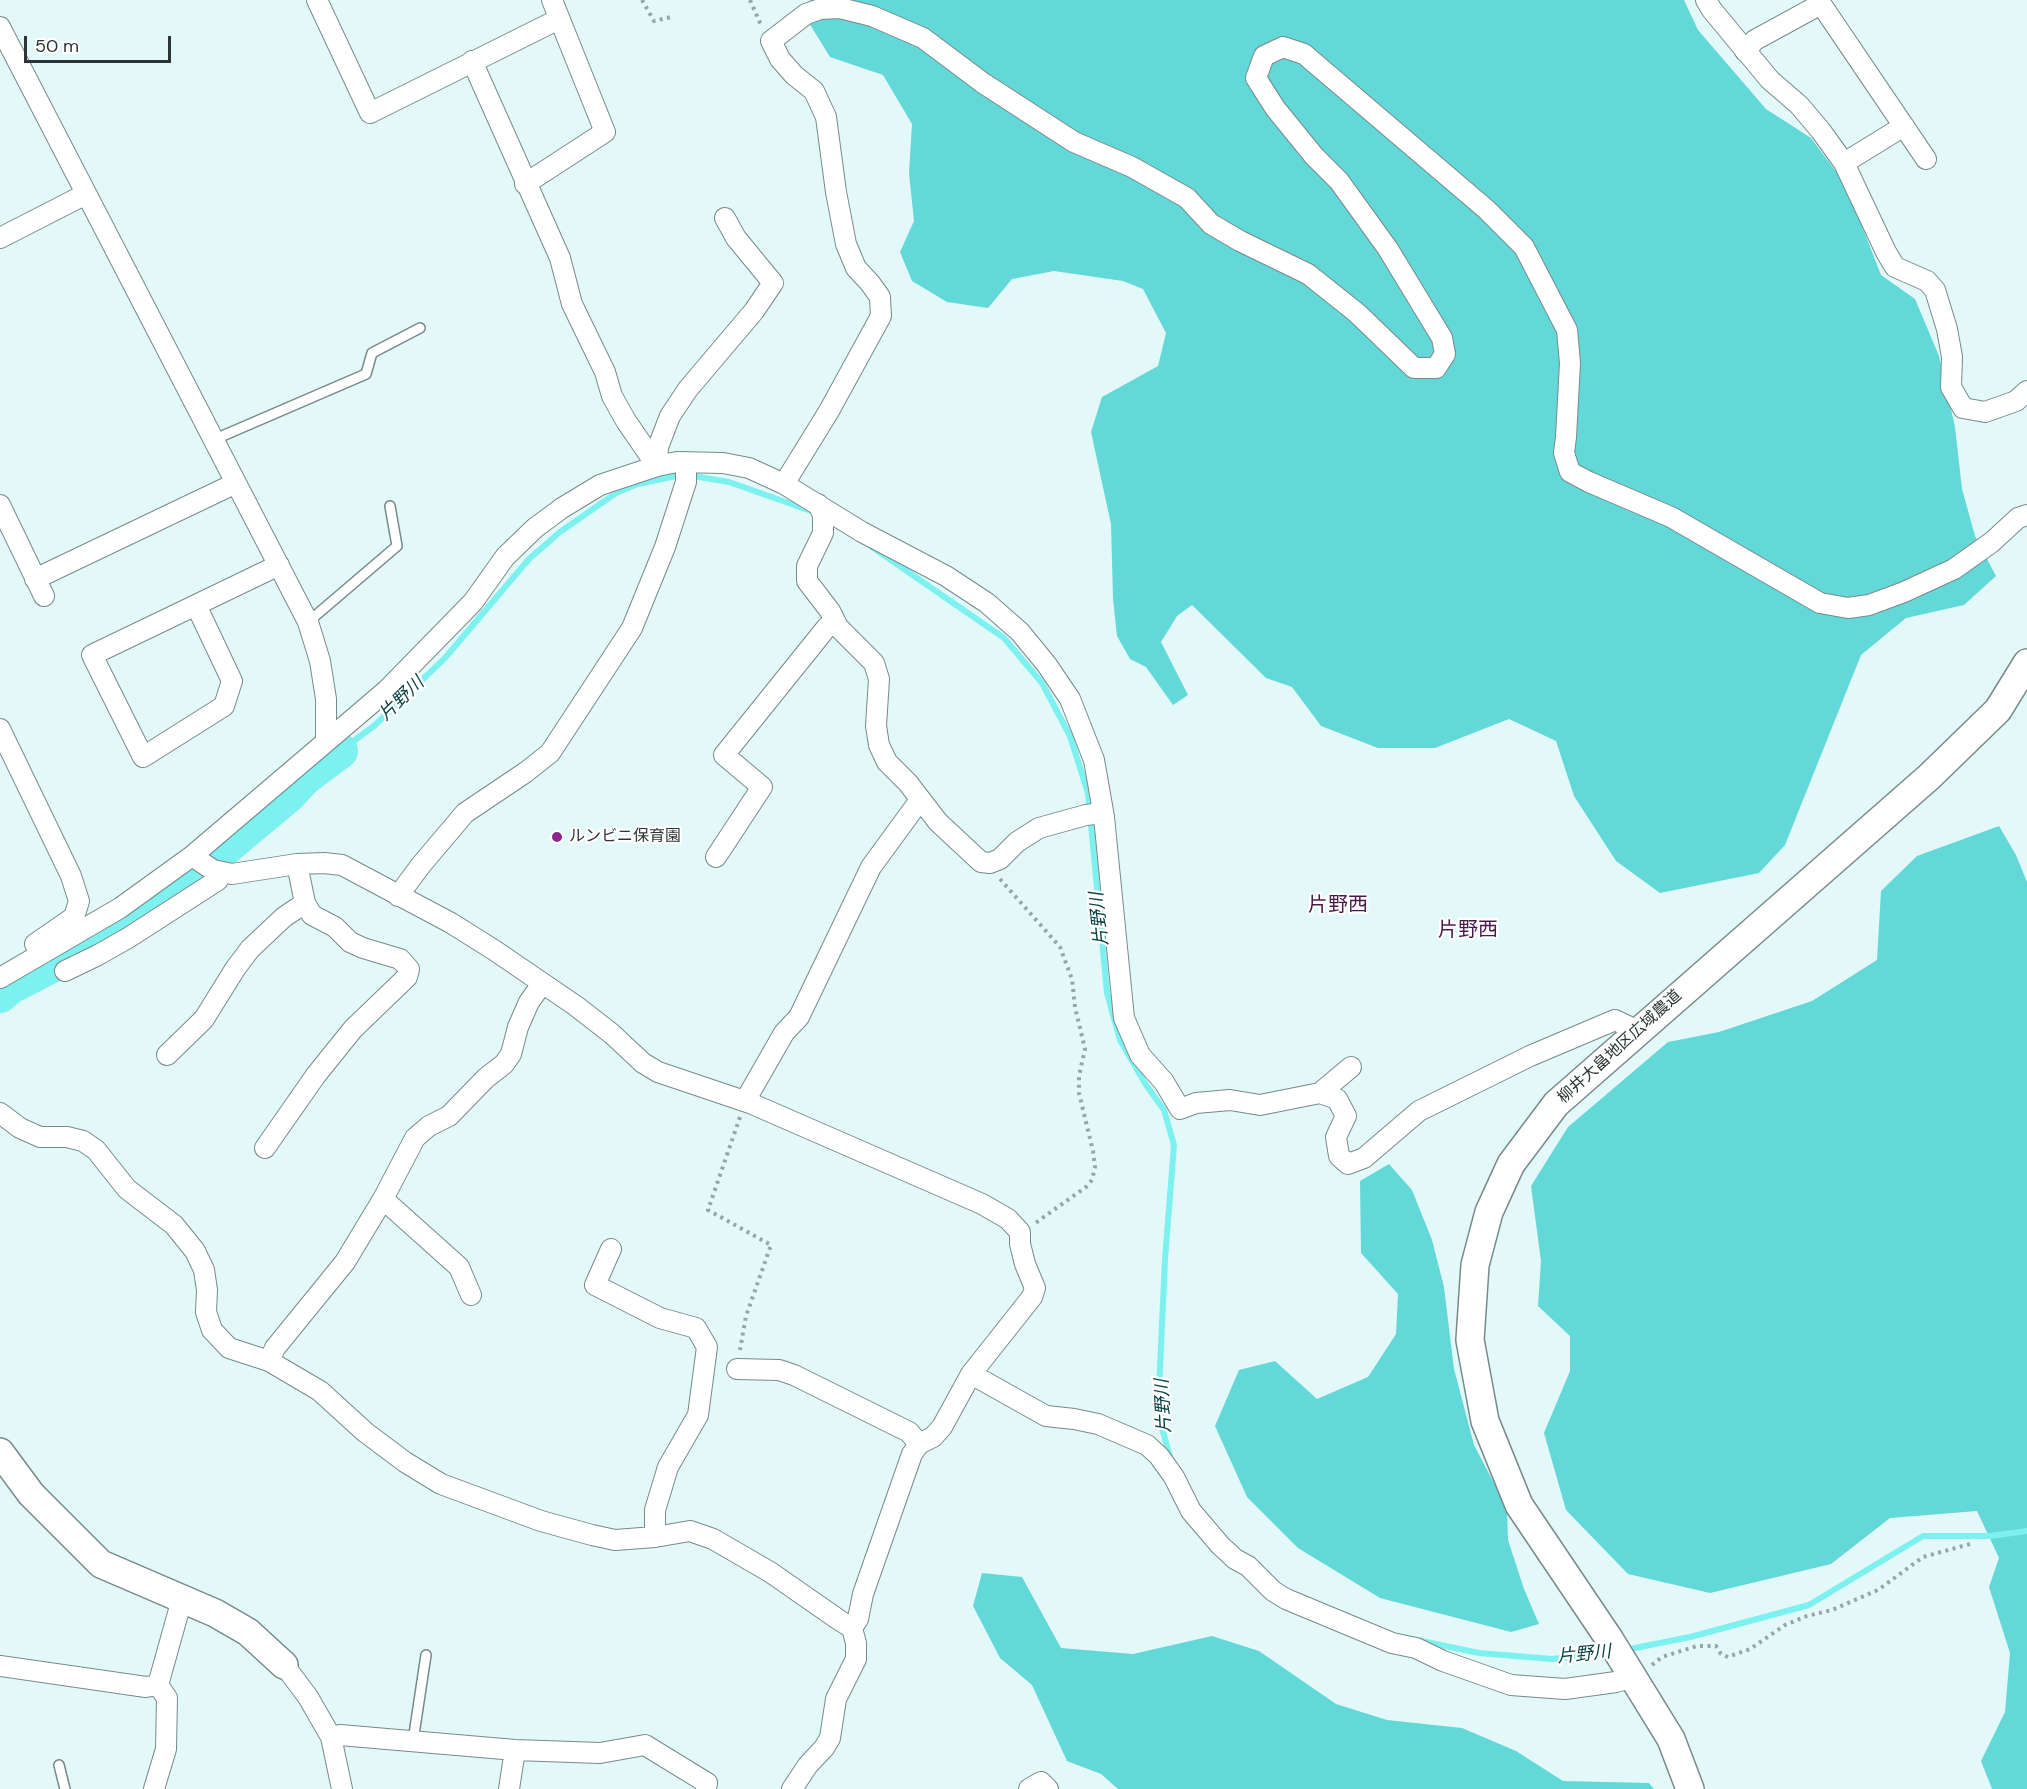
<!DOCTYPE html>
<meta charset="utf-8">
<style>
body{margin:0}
#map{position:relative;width:2027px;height:1789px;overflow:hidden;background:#e3f8f8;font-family:"DM Sans",sans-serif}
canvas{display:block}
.scale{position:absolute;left:24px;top:36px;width:147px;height:27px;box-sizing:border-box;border:3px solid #2c3434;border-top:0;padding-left:8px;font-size:18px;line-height:21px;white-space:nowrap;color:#2c3434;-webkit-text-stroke:4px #fff;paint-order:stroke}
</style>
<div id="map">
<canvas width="2027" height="1789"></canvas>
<div class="scale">50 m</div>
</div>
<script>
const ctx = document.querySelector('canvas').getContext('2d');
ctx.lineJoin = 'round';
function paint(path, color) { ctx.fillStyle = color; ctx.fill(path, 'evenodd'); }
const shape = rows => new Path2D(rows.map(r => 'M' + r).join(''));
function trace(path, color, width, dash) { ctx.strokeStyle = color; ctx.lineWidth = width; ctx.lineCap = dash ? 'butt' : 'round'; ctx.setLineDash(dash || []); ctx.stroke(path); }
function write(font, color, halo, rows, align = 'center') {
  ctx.font = font + ' "DM Sans","Noto Sans JP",sans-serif'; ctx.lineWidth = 4.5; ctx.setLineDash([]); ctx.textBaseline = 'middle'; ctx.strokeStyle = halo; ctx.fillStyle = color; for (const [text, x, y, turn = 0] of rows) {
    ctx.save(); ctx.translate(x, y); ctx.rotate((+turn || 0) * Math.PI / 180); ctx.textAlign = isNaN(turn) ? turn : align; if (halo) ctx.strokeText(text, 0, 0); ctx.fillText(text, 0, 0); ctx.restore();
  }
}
paint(shape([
 [810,0,1684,0,1698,30,1766,109,1811,138,1846,185,1881,275,1915,299,1939,356,1955,427,1962,489,1975,536,1996,576,1964,605,1906,618,1861,655,1785,845,1759,873,1660,893,1616,861,1574,796,1556,741,1509,719,1435,748,1378,748,1321,726,1292,687,1266,678,1192,605,1177,616,1161,642,1188,695,1173,705,1146,667,1130,659,1117,636,1113,599,1111,524,1091,432,1102,397,1158,366,1166,333,1143,289,1123,281,1054,271,1012,279,988,308,947,302,912,281,900,252,914,221,909,173,912,124,883,75,830,57,806,18],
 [1999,826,2016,855,2027,882,2027,1789,1992,1789,1981,1761,2005,1712,2010,1653,1989,1587,1999,1558,1977,1511,1890,1518,1831,1564,1710,1593,1628,1574,1566,1510,1544,1433,1570,1371,1570,1336,1538,1306,1541,1261,1531,1186,1568,1127,1668,1042,1719,1032,1812,1001,1877,960,1881,891,1917,856],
 [1389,1164,1412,1190,1432,1240,1444,1287,1454,1369,1474,1445,1507,1508,1508,1540,1524,1589,1539,1624,1511,1632,1380,1598,1298,1548,1247,1497,1215,1426,1239,1370,1275,1361,1317,1399,1368,1377,1396,1334,1398,1294,1361,1253,1360,1181],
 [982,1573,1022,1577,1061,1648,1133,1654,1212,1636,1259,1651,1336,1704,1387,1720,1462,1728,1516,1751,1563,1781,1649,1783,1654,1789,1118,1789,1101,1774,1067,1761,1032,1685,1000,1658,973,1606]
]), '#63d8d8');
trace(shape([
 [872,547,1004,638,1042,683,1070,736,1088,793,1107,993,1120,1040,1146,1085,1164,1110,1174,1145,1165,1259,1159,1390,1162,1428,1171,1460],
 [340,751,374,726,445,658,529,559,560,532,616,493,638,484,676,476,693,476,729,482,811,511],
 [1417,1640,1479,1653,1552,1659,1609,1653],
 [1625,1650,1690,1637,1809,1605,1923,1536,1990,1536,2027,1531]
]), '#7df0f0', 6);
trace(shape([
 [0,995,9,987,112,934,190,877,287,796,305,777,340,751]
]), '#7df0f0', 36);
const lane = shape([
 [213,440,366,374,372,353,420,328],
 [308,622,397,546,390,506],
 [413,1741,426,1655],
 [59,1765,65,1789]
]);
const street = shape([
 [317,0,370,113,559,19],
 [1706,0,1712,10,1770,80,1799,105,1821,131,1844,163,1886,252,1895,267,1927,281,1935,290,1947,329,1952,357,1951,387,1963,408,1985,412,2016,401,2027,391],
 [0,27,308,622,320,661,326,699,326,742],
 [1745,51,1755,40,1821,4,1926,159],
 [472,61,560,258,572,304,605,372,612,396,626,421,657,466],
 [1844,163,1904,126],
 [525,184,605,132,552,0],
 [0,238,86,194],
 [657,466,658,447,670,416,688,389,754,311,773,283,736,238,725,218],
 [784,484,829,411,881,316,880,297,870,283,856,268,846,244,836,192,826,117,814,91,794,75,780,59,771,41,806,14,820,9,840,8,872,16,923,38,983,83,1074,142,1132,167,1187,198,1211,224,1240,241,1308,274,1357,313,1414,368,1436,368,1445,354,1442,338,1388,249,1339,181,1314,156,1275,108,1256,78,1264,56,1283,47,1304,54,1486,209,1524,247,1567,330,1570,363,1566,437,1564,453,1570,472,1589,482,1671,517,1820,603,1848,608,1869,605,1904,592,1954,569,1992,542,2018,518,2027,515],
 [818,504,823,515,823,533,807,566,807,581,830,611,838,627,874,663,879,679,876,726,879,745,887,762,908,783,938,822,981,862,990,863,1000,859,1017,842,1039,828,1086,815,1103,813],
 [0,505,44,596],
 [35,579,236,483],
 [196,605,232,681,224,706,143,757,92,655,196,605,279,565],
 [0,729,71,876,79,901,74,917,35,944],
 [716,857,762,787,724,755,827,627,835,621],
 [398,896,421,865,465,813,526,772,550,753,632,628,665,547,686,482,686,462],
 [65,971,98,955,128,938,218,880,220,873],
 [0,978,120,908,192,856,387,690,473,602,505,557,535,528,562,508,600,485,657,466,677,462,723,463,749,468,784,484,862,532,946,576,987,603,1020,632,1047,665,1070,699,1094,760,1104,817,1124,1018,1140,1055,1164,1082,1180,1109,1196,1103,1230,1100,1260,1105,1320,1093,1337,1099,1346,1116,1336,1137,1339,1156,1348,1164,1364,1158,1419,1111,1530,1056,1615,1020,1638,1031],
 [167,1055,204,1019,235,969,250,949,284,917,305,903],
 [1320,1093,1351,1067],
 [745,1101,784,1033,799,1017,871,867,920,800],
 [0,1113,20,1128,40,1137,67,1137,83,1141,96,1150,127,1189,174,1225,195,1251,204,1270,207,1290,206,1312,212,1330,229,1348,269,1361,320,1391,365,1432,405,1462,441,1484,541,1521,592,1535,615,1540,655,1537,690,1531,713,1539,770,1572,839,1620,852,1628,858,1619,863,1594,912,1454,919,1444,933,1437,942,1427,971,1374,1032,1297,1035,1288,1025,1264,1020,1244,1020,1232,1008,1219,982,1204,750,1103,658,1072,643,1063,612,1034,576,1006,494,950,451,923,342,865,324,863,297,864,232,874,213,870,192,856],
 [265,1148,316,1075,353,1029,407,977,409,969,400,959,363,948,350,942,335,927,312,915,305,903,297,864],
 [383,1199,459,1267,471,1295],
 [611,1249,595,1285,660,1318,696,1328,707,1347,698,1415,668,1467,655,1510,655,1537],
 [269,1361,275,1348,345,1262,383,1199,415,1138,429,1126,449,1116,486,1078,504,1064,511,1054,518,1027,529,1002,542,984],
 [737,1369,779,1370,794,1375,909,1432,919,1444],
 [971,1374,1046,1416,1074,1419,1098,1424,1147,1445,1159,1456,1174,1477,1191,1511,1220,1545,1235,1559,1248,1566,1273,1591,1286,1599,1392,1643,1416,1648,1443,1661,1511,1685,1565,1689,1616,1682,1634,1677],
 [284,1665,308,1697,331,1737,342,1789],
 [0,1666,146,1687,158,1685,182,1599],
 [331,1737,340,1735,515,1750,600,1753,645,1745,707,1783,706,1789],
 [154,1789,166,1749,167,1698,158,1685],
 [509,1789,515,1750],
 [792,1789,808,1765,824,1748,830,1738,836,1699,856,1659,856,1643,852,1628],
 [1029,1789,1041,1782,1048,1789]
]);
const secondary = shape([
 [0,1452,31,1494,101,1564,215,1613,248,1632,284,1665],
 [1690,1789,1671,1739,1610,1640,1519,1505,1485,1421,1470,1340,1475,1265,1489,1212,1511,1164,1556,1104,1929,777,1998,710,2027,663]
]);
trace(lane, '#778a8a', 12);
trace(street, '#778a8a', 22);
trace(secondary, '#778a8a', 30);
trace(shape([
 [642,0,654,21,671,17],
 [750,0,761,25],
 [1000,879,1060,947,1072,979,1075,1007,1085,1049,1079,1076,1079,1093,1093,1151,1095,1167,1092,1180,1086,1187,1034,1224],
 [740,1117,708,1210,771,1245,746,1316,740,1350],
 [1652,1665,1662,1657,1697,1646,1716,1646,1721,1654,1728,1657,1750,1649,1785,1625,1807,1616,1832,1610,1878,1590,1923,1557,1970,1544]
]), '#96a5a5', 4, [3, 4.5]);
trace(lane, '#fff', 9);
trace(street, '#fff', 20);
trace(secondary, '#fff', 27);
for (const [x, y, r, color] of [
 [557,837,6,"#8b268d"]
]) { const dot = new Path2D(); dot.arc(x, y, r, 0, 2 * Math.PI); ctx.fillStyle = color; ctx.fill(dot); trace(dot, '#fff', 2); }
write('16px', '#2c3434', '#fff', [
 ["ルンビニ保育園",569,837]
], 'left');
write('16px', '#2c3434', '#fff', [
 ["柳井大畠地区広域農道",1620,1047,-42]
]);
write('italic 18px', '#0a4242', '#fff', [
 ["片野川",402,699,-44],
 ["片野川",1100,919,-96],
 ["片野川",1164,1406,-93],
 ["片野川",1584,1655,-6]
]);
write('20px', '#4a1a4b', '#fff', [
 ["片野西",1338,906],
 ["片野西",1468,931]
]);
</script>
